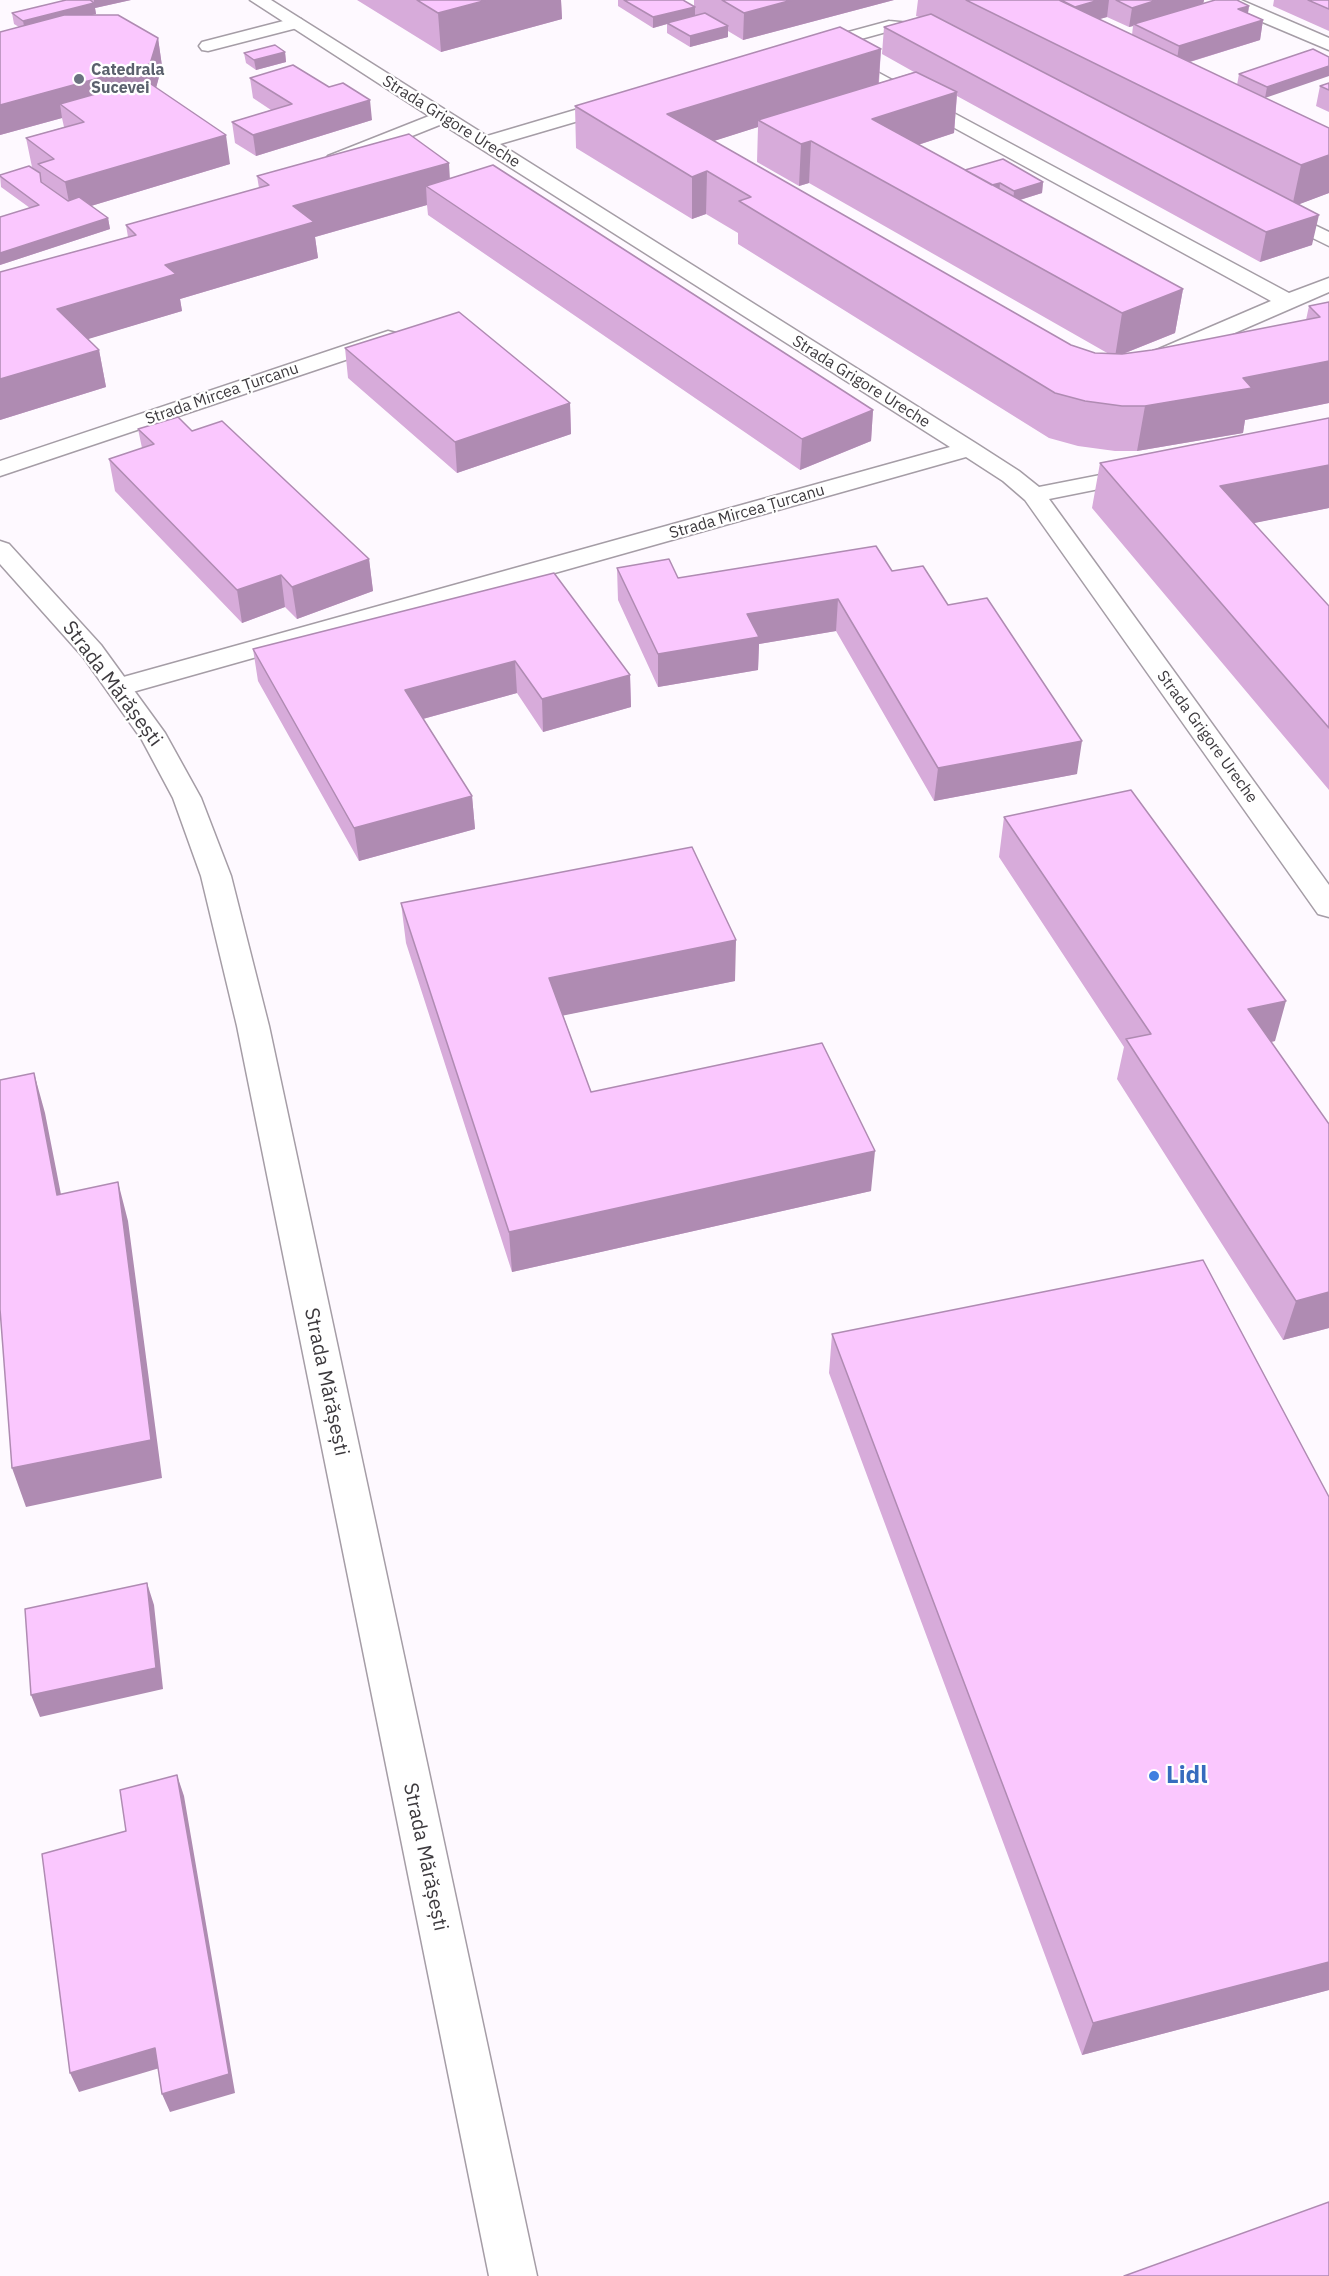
<!DOCTYPE html>
<meta charset="utf-8">
<style>
body{margin:0}
canvas{display:block;background:#fef9ff}
</style>
<canvas width="1329" height="2276"></canvas>
<script>
const ctx = document.querySelector('canvas').getContext('2d');
ctx.lineJoin = 'round';
const shape = rows => new Path2D(rows.map(r => 'M' + r).join(''));
function trace(path, color, width, dash) { ctx.strokeStyle = color; ctx.lineWidth = width; ctx.lineCap = dash ? 'butt' : 'round'; ctx.setLineDash(dash || []); ctx.stroke(path); }
function paint(path, color) { ctx.fillStyle = color; ctx.fill(path, 'evenodd'); }
function write(font, color, halo, rows, align = 'center') {
  ctx.font = font + ' "IBM Plex Sans",sans-serif'; ctx.lineWidth = 4.5; ctx.setLineDash([]); ctx.textBaseline = 'middle'; ctx.strokeStyle = halo; ctx.fillStyle = color; for (const [text, x, y, turn = 0] of rows) {
    ctx.save(); ctx.translate(x, y); ctx.rotate((+turn || 0) * Math.PI / 180); ctx.textAlign = isNaN(turn) ? turn : align; if (halo) ctx.strokeText(text, 0, 0); ctx.fillText(text, 0, 0); ctx.restore();
  }
}
const lane = shape([
 [295,18,301,19,304,23,301,27,208,51,202,50,199,46,202,42,295,18],
 [388,331,396,333,399,338,396,343,0,476,0,461,388,331]
]);
const street = shape([
 [250,0,271,0,487,136,612,99,626,99,628,103,626,107,500,144,977,444,1019,471,1039,487,1141,467,1149,469,1153,474,1149,479,1049,499,1329,885,1329,917,1318,914,1025,500,1003,481,966,457,129,693,119,695,109,693,106,687,109,681,950,447,442,124,342,164,328,164,325,160,328,156,429,116,250,0],
 [1217,0,1241,0,1329,38,1329,50,1220,4,1217,0],
 [889,21,921,24,936,34,933,38,927,39,911,33,890,31,810,53,804,52,801,48,804,44,889,21],
 [840,52,1289,293,1329,278,1329,292,1168,362,1160,364,1152,362,1149,357,1152,352,1271,301,834,62,831,58,834,54,840,52],
 [1275,206,1329,232,1329,246,1268,216,1265,212,1268,208,1275,206]
]);
const secondary = shape([
 [0,541,9,544,101,645,165,733,201,798,231,876,269,1026,537,2276,489,2276,237,1026,201,876,173,798,142,740,83,657,0,564,0,541]
]);
trace(lane, '#a59da6', 3);
trace(street, '#a59da6', 3);
trace(secondary, '#a59da6', 3);
paint(lane, '#fff');
paint(street, '#fff');
paint(secondary, '#fff');
paint(shape([
 [66,0,131,0,95,8,96,14,90,15,158,38,162,66,156,87,230,164,91,206,108,218,110,229,0,265,0,217,30,208,1,187,0,175,40,173,32,167,26,138,64,127,62,118,0,135,0,32,19,27,14,24,12,13],
 [357,0,561,0,562,19,441,52],
 [618,0,683,0,694,7,694,0,894,0,743,40,728,31,728,37,690,47,667,33,667,24,653,28,618,6],
 [918,0,1204,0,1203,3,1249,6,1248,13,1263,20,1260,40,1190,62,1237,85,1239,74,1313,49,1265,98,1329,128,1329,193,1299,204,1312,245,1260,262,957,96,954,133,918,145,965,170,1043,182,1042,193,1020,200,1183,289,1175,333,1123,354,1152,350,1306,320,1309,306,1329,302,1329,403,1245,420,1243,433,1137,451,1115,451,1078,446,1049,438,738,244,738,233,706,214,692,219,576,148,575,106,881,49,879,83,914,72,882,54,884,27,919,17,916,16],
 [1107,17,1129,27,1133,26,1132,35,1099,19],
 [758,127,757,162,799,186,809,183,1109,354,1095,353,1071,345,713,141],
 [1274,0,1329,0,1329,31,1273,6],
 [285,52,286,62,256,70,246,63,244,53],
 [250,78,372,120,256,156,235,143,232,122,271,110,253,98],
 [1329,83,1329,112,1316,106,1320,86],
 [257,176,450,178,873,410,871,441,800,470,428,215,427,205,315,237,318,258,180,299,182,311,87,339,99,350,106,387,0,420,0,272,128,237,126,225,259,188],
 [345,348,570,403,571,434,457,473,348,378],
 [1329,418,1329,508,1253,523,1329,606,1329,790,1092,508,1100,463],
 [138,429,192,431,369,559,373,591,297,619,285,607,242,623,115,491,109,459,142,448],
 [617,568,678,578,892,571,948,605,1077,774,934,801,836,631,759,644,758,670,658,687,618,600],
 [554,573,630,675,631,707,543,732,517,693,423,719,472,796,475,829,359,861,258,681,253,649],
 [1004,817,1275,1041,1271,1042,1329,1124,1329,1328,1283,1340,1117,1079,1124,1047,999,857],
 [401,903,735,981,563,1015,591,1092,871,1191,512,1272,406,943],
 [832,1334,1329,1497,1329,1990,1082,2055,829,1373]
]), '#d7abda');
paint(shape([
 [94,0,131,0,95,8,96,14,25,31,23,21,94,3],
 [487,0,561,0,562,19,441,52,438,13],
 [792,0,894,0,743,40,744,13],
 [1099,0,1109,0,1107,17,1073,27,1075,7],
 [1157,0,1204,0,1203,5,1134,24,1133,26,1129,27,1132,8],
 [1249,6,1246,25,1238,9],
 [695,7,695,17,667,23,667,24,653,28,653,17],
 [1263,20,1260,40,1176,66,1179,46],
 [728,26,728,37,690,47,690,36],
 [158,38,162,66,155,92,60,104,62,118,0,135,0,105],
 [881,49,878,89,758,120,758,127,667,156,667,114],
 [285,52,286,62,256,70,254,60],
 [1329,66,1329,76,1265,98,1267,87],
 [957,92,954,133,869,161,872,119],
 [370,100,372,120,256,156,253,135],
 [226,135,230,164,71,212,65,182],
 [811,141,809,183,799,186,801,144],
 [1329,155,1329,193,1292,207,1301,165],
 [449,163,451,198,426,186,427,205,315,237,318,258,180,299,182,311,65,346,57,309,165,265,293,206],
 [707,171,706,214,692,219,692,177],
 [1043,182,1042,193,1013,202,1014,191],
 [1000,183,999,194,980,189],
 [1319,215,1312,245,1260,262,1266,232],
 [108,218,110,229,0,265,0,253],
 [1183,289,1175,333,1115,357,1122,313],
 [99,350,106,387,0,420,0,379],
 [1329,361,1329,403,1245,420,1243,433,1137,451,1145,406,1243,378],
 [570,403,571,434,457,473,455,442],
 [873,410,871,441,800,470,802,439],
 [1329,465,1329,508,1210,532,1220,486],
 [369,559,373,591,297,619,292,587],
 [281,575,285,607,242,623,237,590],
 [838,599,836,631,759,644,758,670,658,687,658,654,747,614],
 [515,661,517,693,408,723,405,690],
 [630,675,631,707,543,732,542,699],
 [1082,741,1077,774,934,801,938,768],
 [472,796,475,829,359,861,354,828],
 [736,940,735,981,551,1018,549,978],
 [1286,1001,1275,1041,1237,1049,1248,1009],
 [34,1073,45,1113,69,1235,57,1195],
 [875,1151,871,1191,512,1272,509,1232],
 [118,1182,128,1221,162,1478,26,1507,12,1468],
 [1329,1292,1329,1328,1283,1340,1296,1301],
 [147,1583,154,1605,163,1689,40,1717,31,1695],
 [177,1775,184,1796,235,2093,170,2112,162,2094],
 [1329,1962,1329,1990,1082,2055,1093,2023],
 [155,2048,163,2067,79,2092,70,2073]
]), '#af8bb2');
const building = shape([
 [66,0,90,0,94,3,23,21,12,13,66,0],
 [417,0,487,0,438,13,417,0],
 [624,0,683,0,695,7,653,17,624,0],
 [722,0,792,0,744,13,722,0],
 [966,0,1059,0,1329,128,1329,155,1301,165,966,0],
 [1061,0,1099,0,1075,7,1061,0],
 [1116,0,1157,0,1132,8,1116,0],
 [1215,0,1237,0,1249,6,1238,9,1263,20,1179,46,1134,24,1215,0],
 [1308,0,1329,0,1329,9,1308,0],
 [705,13,728,26,690,36,667,23,705,13],
 [931,14,1319,215,1266,232,884,27,931,14],
 [64,15,118,15,158,38,150,64,0,105,0,32,64,15],
 [840,27,881,49,667,114,1071,345,1095,353,1122,354,1152,350,1320,317,1309,306,1329,302,1329,361,1243,378,1252,388,1145,406,1122,406,1085,401,1055,393,739,201,751,197,707,171,692,177,575,106,840,27],
 [275,45,285,52,254,60,244,53,275,45],
 [1313,49,1329,57,1329,66,1267,87,1239,74,1313,49],
 [293,65,329,87,343,83,370,100,253,135,232,122,292,104,250,78,293,65],
 [916,72,957,92,872,119,1183,289,1122,313,811,141,801,144,758,120,916,72],
 [145,80,226,135,65,182,38,164,54,159,26,138,84,122,60,104,145,80],
 [1329,83,1329,90,1320,86,1329,83],
 [409,134,449,163,293,206,314,222,165,265,176,274,57,309,99,350,0,379,0,272,136,235,126,225,269,185,257,176,409,134],
 [1003,159,1043,182,1014,191,1000,183,992,185,965,170,1003,159],
 [493,165,873,410,802,439,426,186,493,165],
 [29,166,40,173,41,182,68,201,79,197,108,218,0,253,0,217,39,205,0,176,0,175,29,166],
 [459,312,570,403,455,442,345,348,459,312],
 [178,417,192,431,222,421,369,559,292,587,281,575,237,590,109,459,154,444,138,429,178,417],
 [1329,418,1329,465,1220,486,1329,606,1329,728,1100,463,1329,418],
 [876,546,892,571,923,566,948,605,987,598,1082,741,938,768,838,599,747,614,759,637,658,654,617,568,669,559,678,578,876,546],
 [554,573,630,675,542,699,515,661,405,690,472,796,354,828,253,649,554,573],
 [1131,790,1286,1001,1248,1009,1329,1124,1329,1292,1296,1301,1126,1039,1151,1034,1004,817,1131,790],
 [692,847,736,940,549,978,591,1092,822,1043,875,1151,509,1232,401,903,692,847],
 [34,1073,57,1195,118,1182,151,1440,12,1468,0,1309,0,1080,34,1073],
 [1203,1260,1329,1497,1329,1962,1093,2023,832,1334,1203,1260],
 [147,1583,156,1668,31,1695,25,1609,147,1583],
 [177,1775,229,2074,162,2094,155,2048,70,2073,42,1854,126,1831,120,1790,177,1775],
 [1329,2202,1329,2276,1124,2276,1329,2202]
]);
paint(building, '#fac7fe');
trace(building, '#af8bb2', 1.5);
for (const [x, y, r, color] of [
 [79,79,6,"#6b7280"],
 [1154,1776,6,"#3f7fe0"]
]) { const dot = new Path2D(); dot.arc(x, y, r, 0, 2 * Math.PI); ctx.fillStyle = color; ctx.fill(dot); trace(dot, '#fff', 2); }
write('bold 16px', '#5b616d', '#fff', [
 ["Catedrala",91,70],
 ["Sucevei",91,88]
], 'left');
write('16px', '#3d3a3e', '#fff', [
 ["Strada Grigore Ureche",451,122,32],
 ["Strada Grigore Ureche",861,382,32],
 ["Strada Mircea Țurcanu",222,394,-19],
 ["Strada Mircea Țurcanu",747,512,-16],
 ["Strada Grigore Ureche",1207,737,54]
]);
write('20px', '#3d3a3e', '#fff', [
 ["Strada Mărășești",112,684,53],
 ["Strada Mărășești",326,1382,78],
 ["Strada Mărășești",425,1857,78]
]);
write('bold 24px', '#366cbe', '#fff', [
 ["Lidl",1166,1776]
], 'left');
</script>
